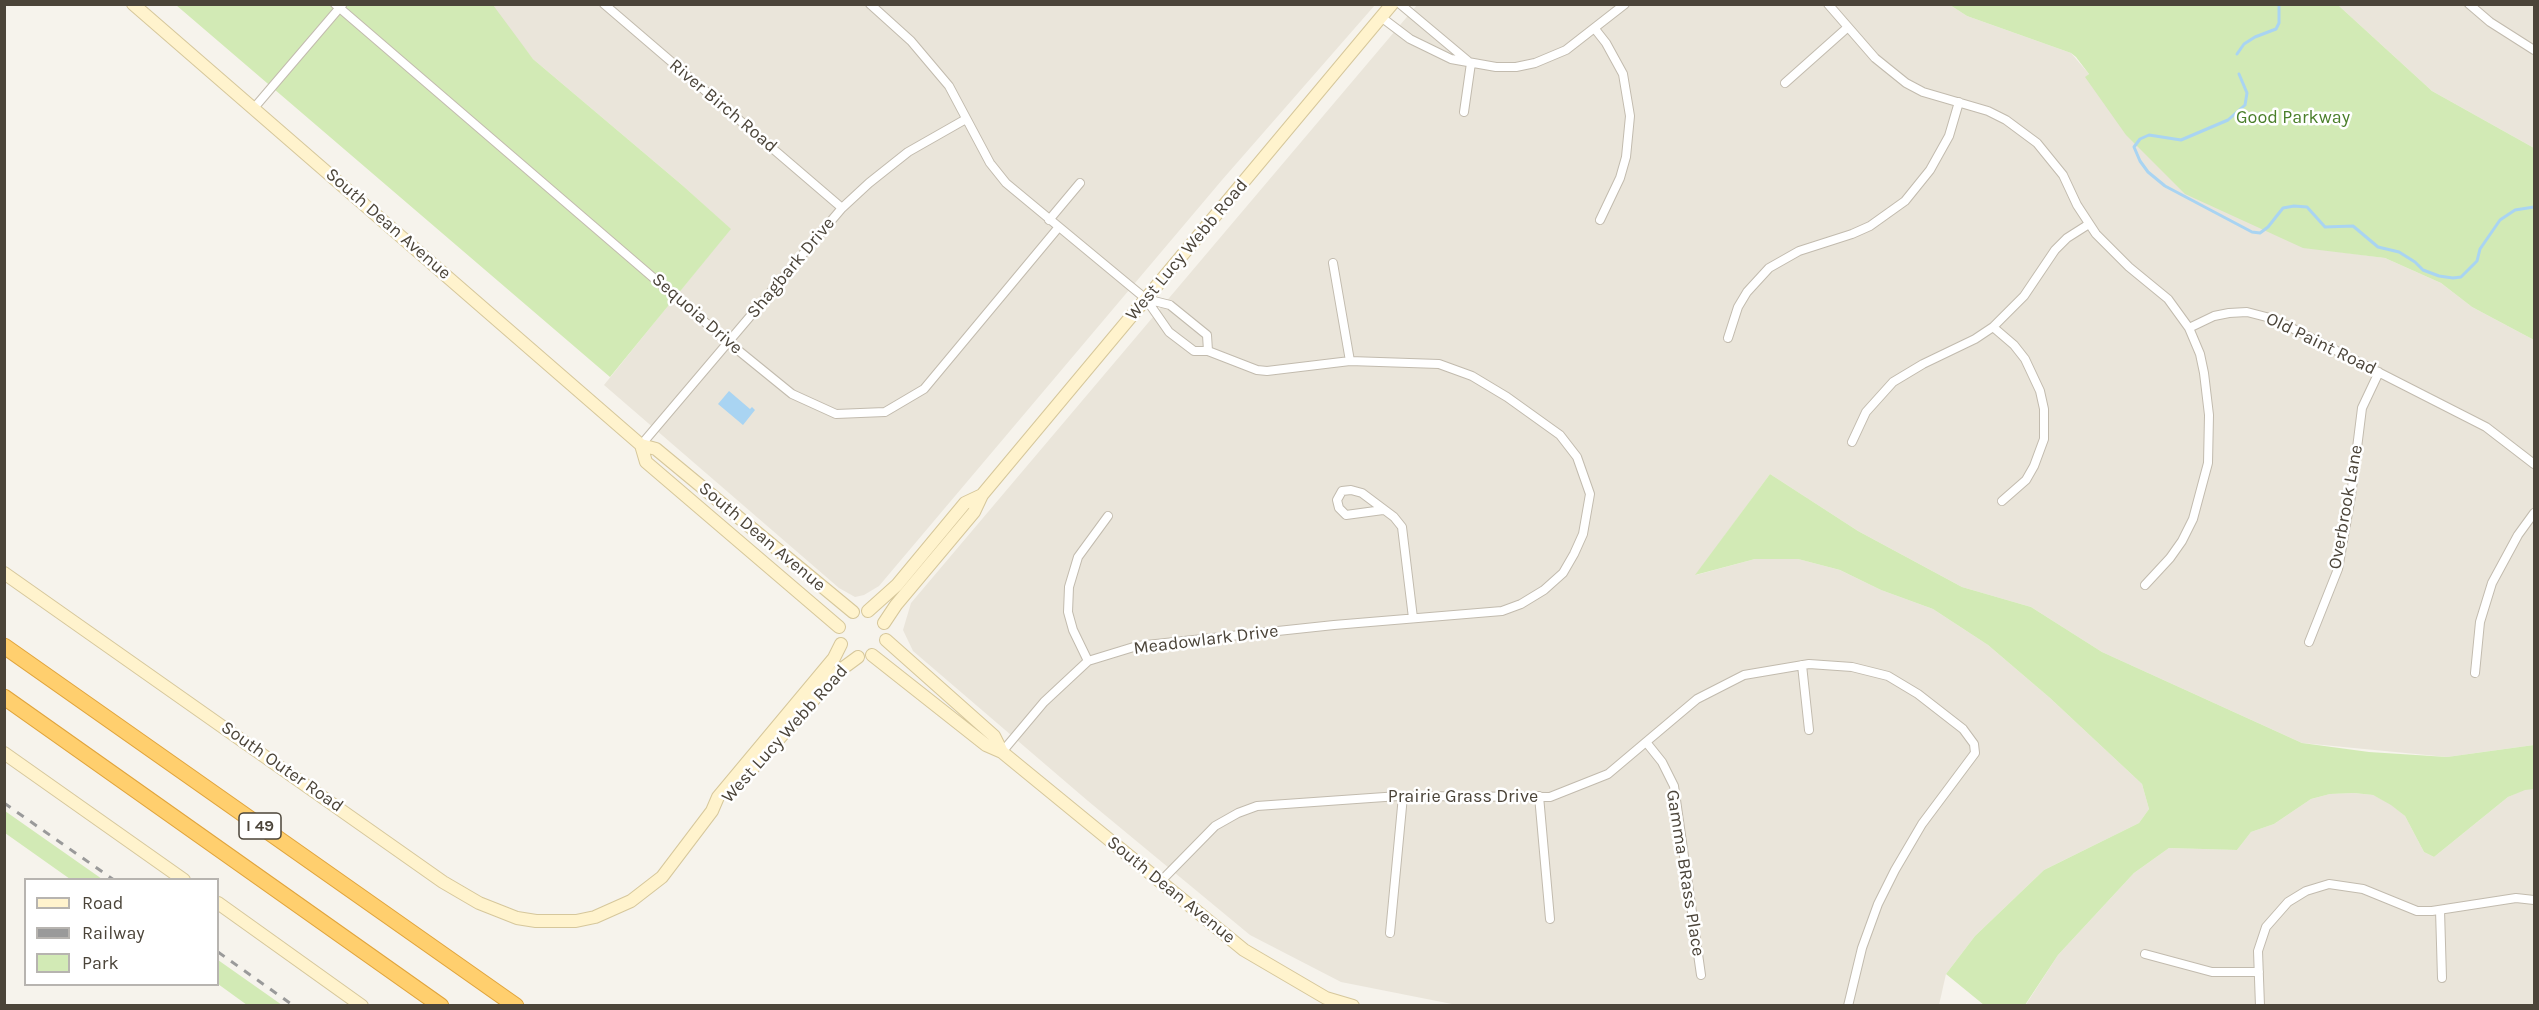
<!DOCTYPE html>
<style>
body{margin:0}
#map{position:relative;width:2539px;height:1010px;overflow:hidden;background:#f6f3ec;font-family:Karla,sans-serif}
canvas{display:block}
.frame{position:absolute;inset:0;border:6px solid #4b4439;pointer-events:none}
.legend{position:absolute;left:24px;top:878px;width:195px;height:108px;box-sizing:border-box;background:#fff;border:2px solid #b7b4b0;margin:0;padding:8px 10px;list-style:none;font-size:18px;color:#4b4439}
.legend li{display:flex;align-items:center;gap:12px;height:30px}
.legend b{width:30px;border:2px solid #b7b4b0}
</style>
<div id="map">
<canvas width="2539" height="1010"></canvas>
<div class="frame"></div>
<ul class="legend">
<li><b style="height:8px;background:#fff3cd"></b>Road</li>
<li><b style="height:8px;background:#9a9a9a"></b>Railway</li>
<li><b style="height:16px;background:#d2eab5"></b>Park</li>
</ul>
</div>
<script>
const ctx = document.querySelector('canvas').getContext('2d');
ctx.lineJoin = 'round';
function paint(path, color) { ctx.fillStyle = color; ctx.fill(path, 'evenodd'); }
const shape = rows => new Path2D(rows.map(r => 'M' + r).join(''));
function trace(path, color, width, dash) { ctx.strokeStyle = color; ctx.lineWidth = width; ctx.lineCap = dash ? 'butt' : 'round'; ctx.setLineDash(dash || []); ctx.stroke(path); }
function write(font, color, halo, rows, align = 'center') {
  ctx.font = font + ' Karla,sans-serif'; ctx.lineWidth = 5; ctx.setLineDash([]); ctx.textBaseline = 'middle'; ctx.strokeStyle = halo; ctx.fillStyle = color; for (const [text, x, y, turn = 0] of rows) {
    ctx.save(); ctx.translate(x, y); ctx.rotate((+turn || 0) * Math.PI / 180); ctx.textAlign = isNaN(turn) ? turn : align; if (halo) ctx.strokeText(text, 0, 0); ctx.fillText(text, 0, 0); ctx.restore();
  }
}
paint(shape([
 [490,5,1375,5,1222,180,879,586,864,595,855,597,839,588,604,385,730,229,682,185,533,59],
 [1417,5,1950,5,1967,16,2071,53,2089,74,2086,77,2303,247,2385,258,2441,283,2472,307,2534,340,2534,745,2447,757,2302,743,2102,652,2031,607,1962,587,1858,531,1770,474,1696,575,1755,559,1798,559,1840,570,1881,590,1933,609,1988,645,2050,698,2142,784,2149,809,2139,823,2044,870,1975,936,1946,974,1939,1005,1462,1006,1341,982,1250,935,1088,801,913,651,903,630,911,603],
 [2338,5,2534,5,2534,148,2432,91],
 [2525,789,2534,789,2534,1005,2025,1006,2058,955,2134,873,2169,848,2237,850,2251,832,2274,824,2311,799,2330,794,2354,793,2373,795,2391,804,2405,816,2424,852,2434,857,2508,797]
]), '#eae5da');
paint(shape([
 [176,5,493,5,533,59,682,185,731,229,610,377],
 [1950,5,2338,5,2432,91,2534,148,2534,340,2472,307,2441,283,2385,258,2303,248,2185,194,2126,135,2085,77,2089,74,2076,57,2071,53,1967,16],
 [1770,474,1858,531,1962,587,2031,607,2102,652,2302,743,2369,752,2447,757,2534,745,2534,789,2525,790,2508,797,2434,857,2424,852,2405,816,2391,805,2373,795,2354,793,2330,794,2311,799,2274,824,2251,832,2237,850,2169,848,2134,873,2058,955,2025,1005,1984,1005,1946,974,1975,936,2044,870,2139,823,2149,809,2142,784,2050,698,1988,645,1933,609,1881,590,1840,570,1798,559,1755,559,1695,575],
 [5,811,102,879,70,879,5,833],
 [218,960,282,1005,247,1005,218,984]
]), '#d2eab5');
paint(shape([
 [729,391,750,409,752,407,755,410,743,425,718,404]
]), '#a9d4f2');
trace(shape([
 [2237,54,2244,44,2255,37,2276,29,2279,23,2279,4],
 [2239,74,2247,93,2245,105,2228,120,2181,140,2149,135,2140,139,2134,147,2140,161,2148,172,2165,186,2252,232,2260,233,2268,227,2283,208,2294,206,2307,207,2325,227,2353,226,2378,247,2399,252,2415,262,2423,270,2439,276,2453,278,2461,277,2477,261,2480,249,2500,220,2515,210,2534,207]
]), '#a9d4f2', 3);
const street = shape([
 [335,4,728,342,792,394,836,414,885,412,924,389,1058,228],
 [604,4,842,208],
 [870,4,911,41,949,86,990,163,1006,183,1146,299,1169,332,1194,351,1208,351,1257,370,1267,371,1350,361,1439,364,1472,376,1507,397,1560,435,1577,457,1590,494,1583,534,1574,554,1563,573,1544,590,1521,604,1502,611,1334,625,1137,646,1088,661,1044,702,1002,752],
 [1400,4,1468,61],
 [1828,4,1875,58,1906,83,1923,92,1988,111,2006,120,2037,143,2063,175,2077,205,2096,234,2129,267,2168,299,2189,328,2200,354,2204,373,2209,415,2208,463,2193,519,2182,541,2170,558,2145,585],
 [2469,4,2490,22,2534,50],
 [1381,17,1410,39,1451,59,1496,67,1516,67,1535,63,1566,50,1625,4],
 [1595,29,1606,43,1623,74,1630,116,1626,157,1620,178,1600,220],
 [1785,83,1848,27],
 [254,108,342,5],
 [1464,112,1471,63],
 [1049,220,1080,183],
 [1333,263,1350,361],
 [1146,299,1170,305,1207,335,1208,351],
 [1993,327,2014,345,2025,359,2040,391,2044,409,2044,439,2034,466,2026,480,2002,501],
 [2189,328,2214,316,2229,313,2247,312,2274,319,2486,427,2534,464],
 [1728,338,1738,307,1747,292,1769,268,1799,251,1852,234,1870,226,1905,201,1930,170,1949,136,1959,102],
 [1852,442,1866,412,1893,382,1923,364,1975,339,1993,327,2024,296,2055,250,2067,238,2089,224],
 [641,445,842,208,869,183,908,152,966,119],
 [1383,510,1346,515,1339,508,1337,500,1342,491,1351,490,1362,493,1394,517,1402,527,1413,618],
 [2309,642,2338,569,2351,496,2362,408,2379,372],
 [1088,661,1073,630,1068,612,1069,587,1078,557,1108,516],
 [1802,665,1809,730],
 [2475,673,2480,622,2492,583,2518,535,2534,513],
 [1646,742,1662,762,1674,786,1701,975],
 [1539,796,1550,919],
 [1160,882,1215,826,1238,813,1257,806,1399,796,1550,797,1608,774,1697,699,1744,675,1809,664,1852,667,1888,676,1918,694,1963,729,1974,744,1975,753,1922,824,1895,870,1878,904,1862,948,1848,1006],
 [2440,910,2442,978],
 [1390,933,1403,796],
 [2145,954,2212,972,2259,972],
 [2260,1006,2258,951,2266,927,2288,902,2306,891,2329,884,2363,889,2417,911,2432,911,2516,898,2534,900]
]);
const secondary = shape([
 [133,4,641,445,656,449,853,612],
 [641,445,646,462,839,627],
 [4,573,443,882,479,903,517,918,536,921,576,921,595,917,631,901,662,877,712,811,718,797,834,658,841,644],
 [868,611,897,585,965,503,982,495],
 [884,623,896,605,974,512,982,495,1392,4],
 [886,640,994,736,1002,752],
 [872,655,986,745,1002,752,1244,950,1326,998,1353,1006],
 [4,753,184,880],
 [752,769,839,671,858,657],
 [218,903,362,1006]
]);
const highway = shape([
 [4,646,516,1006],
 [4,697,441,1006]
]);
trace(street, '#c2bbae', 10);
trace(secondary, '#d6c79b', 14);
trace(highway, '#e0a43c', 17);
trace(street, '#fff', 8);
trace(secondary, '#fff3cd', 12);
trace(highway, '#ffcf6e', 15);
trace(shape([
 [4,803,114,880],
 [218,952,294,1006]
]), '#9a9a9a', 3, [8, 8]);
for (const [x, y, w] of [
 [260,826,42]
]) { const box = new Path2D(); box.roundRect(x - w / 2, y - 13, w, 26, 4.5); ctx.fillStyle = '#fff'; ctx.fill(box); trace(box, '#4b4439', 1.5); }
write('bold 16px', '#4b4439', null, [
 ["I 49",260,826]
]);
write('18px', '#4b4439', '#fff', [
 ["River Birch Road",723,106,40],
 ["South Dean Avenue",388,224,41],
 ["West Lucy Webb Road",1187,250,-50],
 ["Shagbark Drive",791,268,-50],
 ["Sequoia Drive",697,314,41],
 ["Old Paint Road",2321,344,26],
 ["Overbrook Lane",2346,507,-80],
 ["South Dean Avenue",762,537,40],
 ["Meadowlark Drive",1206,640,-7],
 ["West Lucy Webb Road",785,734,-48],
 ["South Outer Road",282,767,35],
 ["Prairie Grass Drive",1463,797],
 ["Gamma BRass Place",1685,873,81],
 ["South Dean Avenue",1171,890,39]
]);
write('18px', '#4a7f2a', '#fff', [
 ["Good Parkway",2293,118]
]);
</script>
